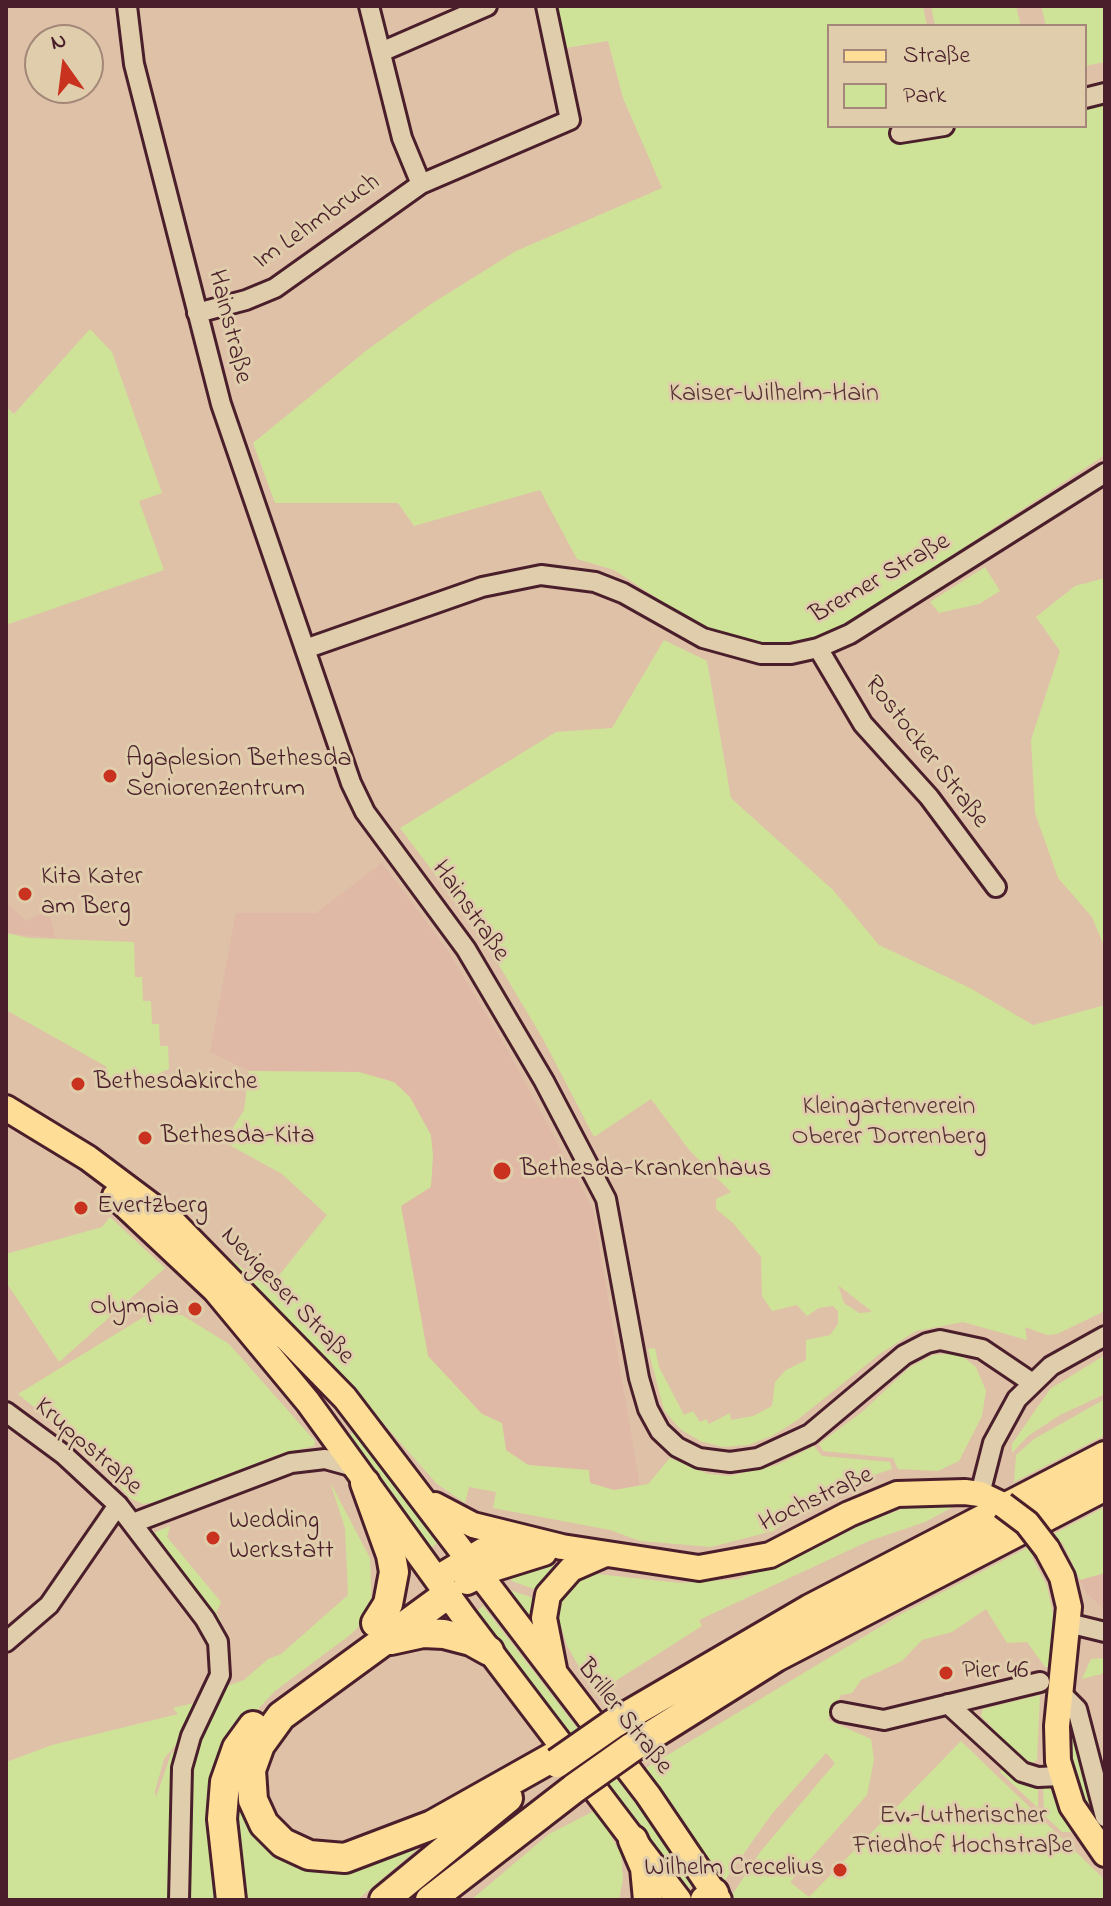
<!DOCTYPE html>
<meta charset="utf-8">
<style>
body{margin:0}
#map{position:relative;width:1111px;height:1906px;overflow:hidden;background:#dfc1a8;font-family:"Indie Flower",sans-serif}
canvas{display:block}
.frame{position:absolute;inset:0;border:8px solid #4a1f2b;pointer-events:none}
.legend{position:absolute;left:827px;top:24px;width:260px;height:104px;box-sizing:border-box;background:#e0cdab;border:2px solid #a48778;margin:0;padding:10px 14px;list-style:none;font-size:24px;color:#4a1f2b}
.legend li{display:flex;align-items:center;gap:16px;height:40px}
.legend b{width:40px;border:2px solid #a48778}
.north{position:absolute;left:24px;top:24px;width:80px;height:80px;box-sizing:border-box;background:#e0cdab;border:2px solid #a48778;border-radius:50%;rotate:346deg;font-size:22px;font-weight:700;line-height:32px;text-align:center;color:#4a1f2b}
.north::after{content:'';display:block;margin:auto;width:28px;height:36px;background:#c8321e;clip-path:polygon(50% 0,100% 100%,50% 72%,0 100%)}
</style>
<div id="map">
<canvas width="1111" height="1906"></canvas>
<div class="frame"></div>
<ul class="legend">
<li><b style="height:10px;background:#fede96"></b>Straße</li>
<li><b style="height:22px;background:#cee398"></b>Park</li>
</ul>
<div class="north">N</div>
</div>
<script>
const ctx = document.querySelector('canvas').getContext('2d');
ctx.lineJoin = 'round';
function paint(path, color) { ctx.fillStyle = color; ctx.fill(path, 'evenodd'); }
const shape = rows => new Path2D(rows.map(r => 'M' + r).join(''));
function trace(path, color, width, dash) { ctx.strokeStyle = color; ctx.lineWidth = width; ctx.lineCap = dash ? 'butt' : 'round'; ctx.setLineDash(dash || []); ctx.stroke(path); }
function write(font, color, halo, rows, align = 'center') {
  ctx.font = font + ' "Indie Flower",sans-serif'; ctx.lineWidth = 6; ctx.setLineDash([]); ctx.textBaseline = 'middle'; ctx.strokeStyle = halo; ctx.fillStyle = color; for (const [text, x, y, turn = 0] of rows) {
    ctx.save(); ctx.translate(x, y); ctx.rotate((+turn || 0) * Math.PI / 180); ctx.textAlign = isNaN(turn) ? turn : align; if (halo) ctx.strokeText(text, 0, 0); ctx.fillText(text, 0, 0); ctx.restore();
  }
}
paint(shape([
 [382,863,448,951,503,1042,593,1209,640,1487,614,1490,590,1483,588,1470,528,1465,506,1450,502,1423,482,1414,428,1356,401,1205,431,1187,431,1135,360,1072,249,1071,210,1052,236,913,316,913],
 [6,902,26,921,45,912,42,906,47,904,55,938,6,933],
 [1105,1573,1105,1610,1086,1593,1080,1580]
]), '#dfb8a6');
paint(shape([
 [553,6,923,6,927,26,829,26,829,126,1085,126,1085,95,1105,93,1105,455,850,622,815,639,761,644,701,627,614,570,577,559,540,490,414,526,398,503,275,503,253,443,367,350,431,304,516,251,662,188,623,98,608,41,560,49],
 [931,6,1016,6,1021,26,935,26],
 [1041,6,1105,6,1105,62,1085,66,1085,26,1046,26],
 [90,329,112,352,162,493,139,501,164,570,6,625,6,407,14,414],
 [985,567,1000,591,979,604,939,613,930,602],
 [1105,578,1105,948,1092,917,1058,878,1035,813,1031,740,1060,651,1036,617,1075,586],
 [664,640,707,661,731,798,833,890,879,945,970,988,1033,1025,1105,1005,1105,1311,1057,1334,1047,1335,1025,1327,1027,1340,963,1322,916,1331,881,1353,796,1421,772,1436,748,1445,723,1447,700,1441,680,1429,664,1410,648,1349,655,1348,659,1367,684,1415,693,1411,700,1422,706,1419,709,1424,730,1413,731,1420,753,1416,772,1406,775,1382,786,1370,806,1360,806,1340,830,1335,838,1324,838,1311,833,1306,819,1308,807,1316,797,1305,772,1311,762,1296,761,1257,733,1223,716,1209,716,1199,731,1192,690,1151,651,1099,594,1137,543,1039,481,935,400,828,556,732,612,728],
 [838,1285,871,1311,871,1312,859,1313,844,1303],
 [6,933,29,938,134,942,135,977,142,977,143,1001,151,1001,152,1024,159,1024,160,1046,168,1046,169,1069,122,1089,102,1076,107,1067,6,1010],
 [249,1071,359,1072,394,1082,410,1097,431,1135,433,1156,431,1187,401,1206,428,1356,482,1414,502,1423,506,1450,528,1465,589,1470,590,1483,614,1490,648,1484,670,1458,708,1474,730,1476,777,1465,814,1446,822,1456,890,1462,892,1469,838,1487,773,1531,711,1547,640,1541,610,1530,493,1508,496,1492,469,1487,465,1503,437,1484,352,1388,223,1253,262,1283,271,1273,277,1278,327,1215,282,1174,224,1142,244,1110],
 [110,1217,165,1268,59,1362,6,1282,6,1254,102,1227],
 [150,1313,182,1315,229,1344,315,1441,314,1446,277,1455,160,1501,143,1504,130,1498,93,1455,18,1394],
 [948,1354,963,1357,976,1367,986,1391,982,1416,959,1461,938,1471,898,1469,893,1458,823,1451,819,1444,863,1411,910,1367,933,1355],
 [1105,1355,1105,1394,1060,1415,1028,1436,1012,1453,1012,1444,1050,1389],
 [1105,1399,1105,1435,1014,1482,1016,1455,1034,1439],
 [360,1427,444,1538,431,1548,347,1437],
 [330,1482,370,1558,372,1614,350,1635,275,1691,246,1722,224,1900,185,1900,186,1778,204,1721,227,1686,244,1680,268,1659,281,1654,348,1595,345,1528],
 [934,1506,953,1507,925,1522,869,1541,699,1620,702,1626,595,1694,567,1646,558,1616,562,1594,580,1576,597,1574,680,1583,738,1579,802,1555,869,1521,902,1509],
 [1105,1507,1105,1573,1080,1580,1062,1542,1032,1557,1047,1586,1053,1614,1050,1667,1045,1667,1027,1642,1007,1643,986,1609,952,1632,922,1640,902,1661,861,1680,852,1693,841,1695,828,1720,871,1739,874,1760,867,1795,790,1882,809,1897,961,1741,1105,1880,1105,1900,736,1900,732,1895,761,1851,835,1763,826,1753,771,1815,723,1883,646,1768,903,1613],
 [170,1526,167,1537,221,1602,216,1613,221,1621,218,1624,151,1534],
 [536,1565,556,1565,559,1570,542,1592,512,1581,505,1573],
 [509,1590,540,1600,535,1628,504,1591],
 [483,1606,696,1882,683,1892,472,1615],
 [1105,1658,1105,1673,1082,1679,1091,1659],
 [1040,1695,1037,1760,1032,1763,1019,1755,981,1716,983,1709],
 [202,1701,187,1731,164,1759,155,1791,156,1797,171,1754,183,1741,174,1900,6,1900,6,1762,52,1745,178,1714,173,1708],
 [1071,1716,1095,1818,1104,1834,1084,1807,1072,1769],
 [240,1767,290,1858,434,1835,357,1900,242,1900,233,1831],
 [1002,1770,1020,1784,1038,1786,1038,1808,1000,1772],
 [1043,1785,1058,1792,1074,1825,1073,1832,1062,1832,1044,1815],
 [596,1810,621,1854,623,1879,619,1900,471,1900,549,1834]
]), '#cee398');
const minor = shape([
 [127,6,134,64,221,404,351,783,365,812,466,949,544,1081,606,1199,639,1378,648,1409,660,1431,677,1447,699,1458,730,1462,758,1458,810,1434,904,1355,927,1343,940,1340,982,1349,1031,1382],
 [369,6,402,138,421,184],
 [381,52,487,6],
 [1085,98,1105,93],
 [900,133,944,126],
 [197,313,246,300,275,288,421,184,570,120,546,6],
 [818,648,863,724,929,797,996,887],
 [305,649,482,587,541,575,595,582,623,593,703,638,761,654,791,654,818,648,850,634,1105,473],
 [6,1412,63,1454,118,1505,205,1619,218,1642,220,1675,191,1736,182,1768,179,1900],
 [980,1494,993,1443,1017,1399,1051,1366,1105,1336],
 [133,1523,291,1463,325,1459,354,1467],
 [1068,1623,1105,1632],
 [6,1642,49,1605,118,1505],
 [1059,1691,1077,1709,1105,1817],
 [948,1704,1022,1772,1038,1777,1061,1776],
 [841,1712,884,1720,1040,1682]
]);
const major = shape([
 [6,1108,88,1158,172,1221,345,1398,648,1795,719,1900],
 [115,1196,215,1290,308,1402,464,1617,679,1900],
 [435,1505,473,1525,562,1547,699,1568,770,1555,849,1514,897,1494,965,1492,980,1494,1003,1505],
 [1047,1549,1062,1577,1069,1607,1057,1726,1058,1761,1072,1806,1105,1854],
 [437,1578,482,1551,524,1545],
 [467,1582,496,1568,544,1553],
 [554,1669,544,1618,548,1595,571,1569,603,1555]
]);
const highway = shape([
 [365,1483,391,1555,394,1572,388,1604,376,1623],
 [448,1594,281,1716,260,1745,251,1770,253,1800,264,1824,283,1843,309,1855,345,1858,432,1825,553,1757],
 [391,1640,423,1633,444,1634,471,1641,489,1651],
 [613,1724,810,1609,1105,1456],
 [631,1748,776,1657,1105,1486],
 [633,1840,645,1868,648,1900],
 [231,1900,222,1819,225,1782,237,1748,253,1726],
 [384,1900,508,1798],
 [430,1900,576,1787],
 [705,1900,714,1893]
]);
trace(minor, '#4a1f2b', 24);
trace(major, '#4a1f2b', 30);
trace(highway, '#4a1f2b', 34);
trace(minor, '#e0cdab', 18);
trace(major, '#fede96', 24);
trace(highway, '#fede96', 28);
const majorBridge = shape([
 [1003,1505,1027,1523,1047,1549]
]);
const highwayBridge = shape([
 [557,1763,613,1724],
 [576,1787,631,1748]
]);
trace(majorBridge, '#4a1f2b', 30, []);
trace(highwayBridge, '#4a1f2b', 34, []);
trace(majorBridge, '#fede96', 24);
trace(highwayBridge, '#fede96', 28);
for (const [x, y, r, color] of [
 [110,776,8,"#c8321e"],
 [25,894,8,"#c8321e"],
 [78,1084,8,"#c8321e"],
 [145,1138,8,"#c8321e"],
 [502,1171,10,"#c8321e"],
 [81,1208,8,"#c8321e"],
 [195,1309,8,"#c8321e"],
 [213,1538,8,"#c8321e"],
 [946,1673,8,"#c8321e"],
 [840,1870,8,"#c8321e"]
]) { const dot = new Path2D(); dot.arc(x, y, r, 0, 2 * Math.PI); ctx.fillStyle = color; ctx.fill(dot); trace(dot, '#e0cdab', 3); }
write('26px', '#4a1f2b', '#e0cdab', [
 ["Im Lehmbruch",318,223,-35],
 ["Hainstraße",228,327,76],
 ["Bremer Straße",881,580,-30],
 ["Rostocker Straße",925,753,52],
 ["Hainstraße",469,912,55],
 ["Nevigeser Straße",286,1297,46],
 ["Kruppstraße",87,1448,41],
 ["Hochstraße",817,1501,-25],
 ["Briller Straße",623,1718,52]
]);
write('26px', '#573336', '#e0cdab', [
 ["Kaiser-Wilhelm-Hain",774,396],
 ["Kleingartenverein",889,1109],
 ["Oberer Dorrenberg",889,1139],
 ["Ev.-Lutherischer",963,1818],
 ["Friedhof Hochstraße",963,1848]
]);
write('26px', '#4a1f2b', '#e0cdab', [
 ["Agaplesion Bethesda",126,761],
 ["Seniorenzentrum",126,791],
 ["Kita Kater",41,879],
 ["am Berg",41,909],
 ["Bethesdakirche",94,1084],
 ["Bethesda-Kita",161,1138],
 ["Bethesda-Krankenhaus",520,1171],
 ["Evertzberg",97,1208],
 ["Olympia",179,1309,"right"],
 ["Wedding",229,1523],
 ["Werkstatt",229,1553],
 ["Pier 46",962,1673],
 ["Wilhelm Crecelius",824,1870,"right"]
], 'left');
</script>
